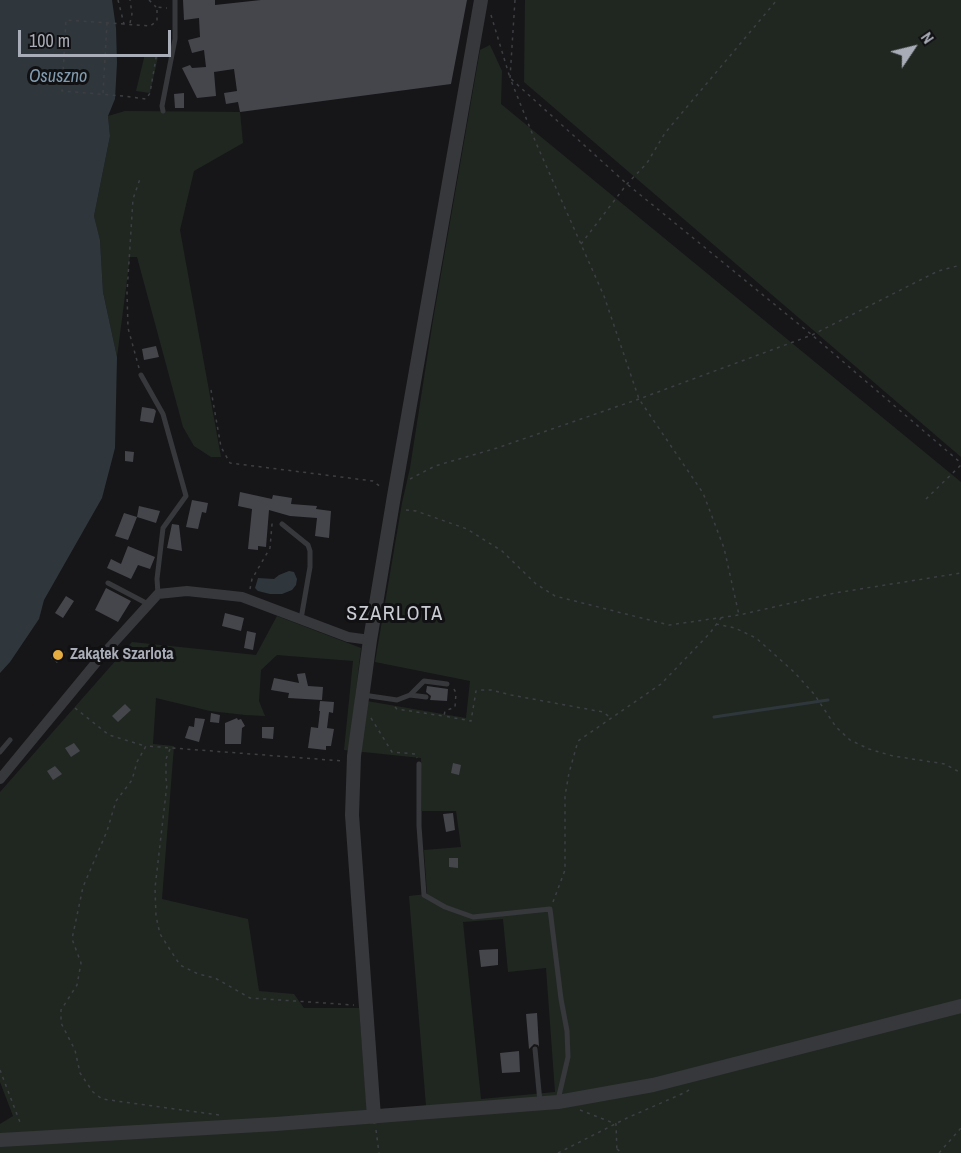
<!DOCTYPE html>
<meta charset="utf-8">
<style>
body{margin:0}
#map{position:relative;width:961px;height:1153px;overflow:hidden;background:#161618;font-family:"Archivo Narrow",sans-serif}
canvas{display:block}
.north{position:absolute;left:883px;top:18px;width:60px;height:60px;-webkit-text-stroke:4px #111113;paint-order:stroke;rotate:55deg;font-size:16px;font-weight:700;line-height:24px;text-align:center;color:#a9adb7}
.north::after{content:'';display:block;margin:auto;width:21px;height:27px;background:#a9adb7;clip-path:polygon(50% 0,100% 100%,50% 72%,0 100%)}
.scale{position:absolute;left:18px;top:30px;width:153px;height:27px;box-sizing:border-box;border:3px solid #a9adb7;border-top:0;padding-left:8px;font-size:18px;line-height:21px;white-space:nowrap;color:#a9adb7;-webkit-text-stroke:4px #111113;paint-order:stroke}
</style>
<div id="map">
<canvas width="961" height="1153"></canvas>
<div class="north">N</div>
<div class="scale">100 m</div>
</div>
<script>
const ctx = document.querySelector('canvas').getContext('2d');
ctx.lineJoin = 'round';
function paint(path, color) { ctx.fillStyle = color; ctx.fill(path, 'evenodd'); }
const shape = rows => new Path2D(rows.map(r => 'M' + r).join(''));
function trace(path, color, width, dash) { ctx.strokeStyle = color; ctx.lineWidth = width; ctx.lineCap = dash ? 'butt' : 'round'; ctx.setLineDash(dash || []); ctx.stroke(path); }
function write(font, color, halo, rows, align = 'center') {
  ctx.font = font + ' "Archivo Narrow",sans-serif'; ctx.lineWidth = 6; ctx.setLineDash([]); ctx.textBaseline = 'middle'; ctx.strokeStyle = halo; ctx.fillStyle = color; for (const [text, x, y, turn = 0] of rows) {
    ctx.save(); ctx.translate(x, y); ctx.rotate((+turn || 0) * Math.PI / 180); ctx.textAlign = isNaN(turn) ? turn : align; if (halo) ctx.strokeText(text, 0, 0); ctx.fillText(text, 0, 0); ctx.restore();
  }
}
paint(shape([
 [525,0,961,0,961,457,524,82],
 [490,45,502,71,501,104,961,482,961,1153,0,1153,0,1124,13,1116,0,1082,0,792,132,642,256,655,277,616,361,648,355,699,466,718,470,681,375,662,402,503,410,468,433,320,480,50],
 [277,655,353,661,344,750,421,758,422,811,456,811,461,847,424,850,427,894,409,896,426,1106,367,1110,359,1008,304,1008,294,994,259,991,248,919,162,899,174,746,153,744,156,698,210,711,245,715,265,716,259,701,261,670],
 [503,919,508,972,546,968,555,1092,481,1099,463,922],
 [145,54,158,57,150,93,136,91],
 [125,111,240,112,243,143,194,171,180,230,221,457,211,457,194,446,183,427,137,257,130,257,117,357,103,292,100,240,94,216,110,136,108,116]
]), '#202721');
paint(shape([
 [0,0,112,0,116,28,117,63,115,99,108,116,110,136,94,216,100,240,103,292,117,357,115,448,102,498,44,600,39,619,10,662,0,673],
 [289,571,294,572,297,579,296,585,292,590,282,594,270,594,258,591,255,588,258,578,274,579,279,575]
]), '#2f373d');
trace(shape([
 [714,717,828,700]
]), '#2f373d', 3);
paint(shape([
 [183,0,215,0,215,5,261,0,467,0,451,84,240,112,238,102,226,104,224,93,237,91,234,69,214,72,216,96,197,98,182,68,190,65,192,68,206,67,204,50,192,53,188,40,200,37,199,18,184,20],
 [184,93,184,108,175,108,174,94],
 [156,346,159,357,144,360,142,349],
 [142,407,154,409,156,411,153,423,140,421],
 [125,451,134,452,133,462,125,461],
 [240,492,272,499,273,495,292,498,291,504,317,506,316,509,331,511,329,538,315,536,317,518,290,516,269,510,266,547,258,546,258,550,248,549,252,509,238,506],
 [192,500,208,503,206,513,202,512,198,529,186,527],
 [139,506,160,511,156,523,137,517],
 [124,513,137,517,128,540,115,536],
 [172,524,179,525,182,551,167,548],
 [128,546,155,557,150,569,138,565,131,579,107,568,111,559,121,564],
 [106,588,131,601,118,622,95,610],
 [66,596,74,601,63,618,55,613],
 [225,613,244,618,241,631,222,626],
 [247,631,256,633,253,650,244,648],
 [58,648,65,652,57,663,51,658],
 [305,673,308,686,323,687,322,700,288,698,289,693,271,690,274,678,299,683,297,674],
 [427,686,448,689,447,701,430,700,431,696,426,692],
 [320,701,334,702,333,713,329,712,327,728,334,729,331,746,326,746,326,750,308,748,311,727,318,728,320,711,319,711],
 [125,704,131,710,118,722,112,716],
 [211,713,220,715,219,723,210,722],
 [195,718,205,719,199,742,185,738,189,726,194,727],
 [237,718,238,720,241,719,245,726,242,728,241,744,225,744,225,723],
 [262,727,274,727,273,739,262,738],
 [74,743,80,751,71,757,65,748],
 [453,763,461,765,459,775,451,773],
 [55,766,62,774,53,780,47,771],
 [453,813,455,830,446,832,443,814],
 [449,858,458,858,458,868,449,867],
 [498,949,498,965,481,967,479,950],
 [537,1013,539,1047,538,1045,534,1044,529,1049,526,1014],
 [519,1051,520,1072,502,1073,500,1053]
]), '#45464b');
trace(shape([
 [118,0,124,24,150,26,157,21,157,7,167,8],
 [149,0,156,7],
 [515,0,510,78,536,143,604,296,639,399,703,493,724,548,739,615],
 [491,15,510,78,627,184,812,335,961,463],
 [130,23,132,14,130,0],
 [124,24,66,20,62,91,123,96,146,99,150,93,157,52],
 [103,93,107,23],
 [581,244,627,184,647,163,665,133,777,0],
 [139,368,128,328,127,293,133,199,141,176],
 [211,390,221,447,230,463,373,481,382,488],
 [410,479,435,466,497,448,639,399,812,335,938,271,961,265],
 [926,499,961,465],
 [406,510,416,511,467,529,502,551,536,584,555,596,669,625,739,615,835,593,961,573],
 [250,589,252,579,270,548,272,524,268,524],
 [716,624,735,628,756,638,794,672,814,694,836,727,850,740,869,749,893,756,945,764,961,773],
 [454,689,456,693,455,707,445,711,444,716,471,721,476,691,482,690,491,690,511,695,603,712,611,718],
 [395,707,397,709,443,716],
 [75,708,109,735,145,746],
 [371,718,392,752,416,754,417,758],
 [170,749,166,759,166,779,167,784,155,888,156,916,160,934,180,965,198,974,215,978,250,998,354,1005],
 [553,902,565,870,565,796,569,773,578,741,661,684,710,633,721,618],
 [0,1070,21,1125],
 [580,1110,616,1124,617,1153],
 [219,1115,102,1099,93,1092,80,1073,75,1050,61,1023,61,1010,77,985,81,963,72,939,83,887,107,831,116,801,132,780,137,762,146,746,343,761],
 [376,1130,379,1153],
 [617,1149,622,1153],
 [558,1153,627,1118,686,1092,692,1088],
 [939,1153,961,1128]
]), '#3d3f43', 1.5, [3, 4.5]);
trace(shape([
 [163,111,162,106,175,39,175,0],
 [141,375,163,414,186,496,163,528,157,579,158,594],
 [282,524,308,545,310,551,310,567,301,619],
 [108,583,148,604],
 [363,695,397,700,410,695,424,681,447,684],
 [410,695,426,697],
 [0,752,10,740],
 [419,764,419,826,424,895,445,907,473,917,550,909,561,999,567,1031,568,1057,558,1100],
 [535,1049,540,1102]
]), '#37383c', 5);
trace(shape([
 [0,779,99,659,158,594,187,591,242,597,348,637,370,640]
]), '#37383c', 10);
trace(shape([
 [374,1117,352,815,354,756,370,640,394,496,481,0],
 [0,1140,276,1124,558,1102,653,1085,961,1006]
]), '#37383c', 14);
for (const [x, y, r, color] of [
 [58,655,6,"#e5ac41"]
]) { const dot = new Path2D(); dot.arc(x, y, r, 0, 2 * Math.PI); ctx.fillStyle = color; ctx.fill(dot); trace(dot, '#111113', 2); }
write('bold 16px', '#a9adb7', '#111113', [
 ["Zakątek Szarlota",70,655]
], 'left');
write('italic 18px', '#829baf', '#111113', [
 ["Osuszno",58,77]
]);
ctx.letterSpacing = '1.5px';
write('20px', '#c9ccd3', '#111113', [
 ["SZARLOTA",395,615]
]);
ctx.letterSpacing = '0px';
</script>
